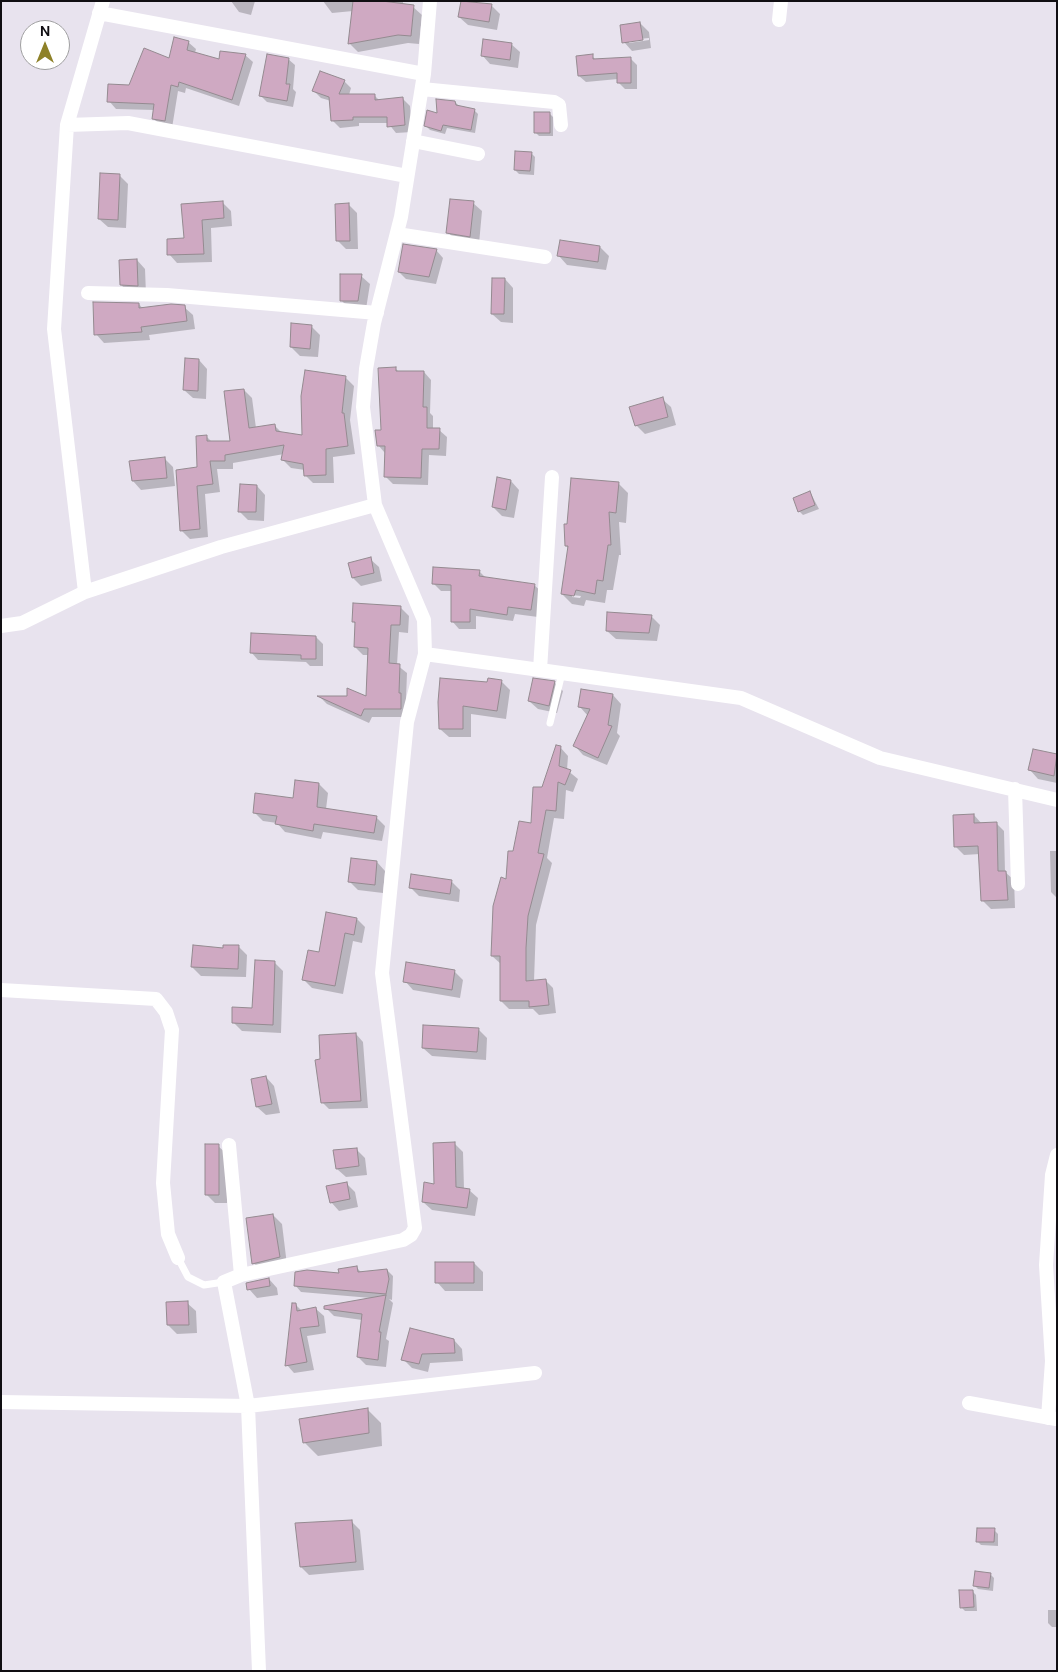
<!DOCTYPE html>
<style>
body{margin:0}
#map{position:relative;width:1058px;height:1672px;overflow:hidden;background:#e8e3ee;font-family:"DM Sans",sans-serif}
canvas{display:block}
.frame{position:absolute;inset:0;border:2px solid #100e12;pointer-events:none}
.north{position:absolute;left:20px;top:20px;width:50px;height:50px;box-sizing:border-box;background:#fff;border:1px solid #9f9fa0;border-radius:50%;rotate:0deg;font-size:14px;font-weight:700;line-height:20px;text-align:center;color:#100e12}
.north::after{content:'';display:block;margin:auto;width:18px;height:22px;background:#8e8128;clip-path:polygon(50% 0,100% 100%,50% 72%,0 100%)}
</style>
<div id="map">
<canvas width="1058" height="1672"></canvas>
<div class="frame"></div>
<div class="north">N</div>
</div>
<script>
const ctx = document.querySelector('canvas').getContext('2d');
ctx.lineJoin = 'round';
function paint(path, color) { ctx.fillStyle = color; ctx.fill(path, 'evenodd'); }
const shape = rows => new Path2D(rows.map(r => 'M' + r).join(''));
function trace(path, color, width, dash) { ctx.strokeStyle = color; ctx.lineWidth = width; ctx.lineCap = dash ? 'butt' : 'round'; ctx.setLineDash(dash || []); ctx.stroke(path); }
paint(shape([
 [231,1,255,1,251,15,239,12],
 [323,1,403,1,403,5,413,7,422,15,419,44,408,43,358,52,350,44,353,11,332,13],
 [462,1,491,5,500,14,497,30,468,25,459,17],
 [640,23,649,32,651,48,632,51,624,42],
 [649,38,649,40,629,43,629,40],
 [188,42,196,49,195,53,220,61,245,55,253,62,239,106,186,88,185,93,178,91,172,128,161,126,153,118,154,110,116,109,109,101,170,60],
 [511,44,520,52,518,68,490,64,482,55],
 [592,56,596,60,630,58,637,65,637,89,625,89,618,82,618,79,586,82,579,76],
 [288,59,295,65,293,89,296,92,293,107,267,102,260,95],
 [344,81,351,88,349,95,374,95,380,101,402,98,410,106,412,132,396,133,388,123,359,123,359,126,340,128,332,120,331,101,321,98,314,91],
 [455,102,459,106,474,110,478,114,475,133,447,128,445,134,430,130,426,126],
 [549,113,553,117,553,136,539,136,535,132],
 [531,153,535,157,534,175,519,174,515,170],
 [120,176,128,184,126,228,108,227,99,219],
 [222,202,231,211,232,226,211,228,212,262,177,263,169,254,185,239,182,206],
 [473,203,482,211,479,244,456,241,448,232],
 [349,205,357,213,358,249,346,249,337,240],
 [561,242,600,247,609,256,606,270,567,265,559,256],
 [436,250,443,258,436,284,406,279,399,272],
 [137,260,145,269,146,294,130,293,121,285],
 [361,276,370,284,366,309,350,309,341,300],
 [505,279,513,288,513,323,501,322,492,314],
 [139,304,143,309,184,307,193,315,195,329,149,335,150,340,104,343,96,334],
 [311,326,320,335,318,357,300,356,291,347],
 [199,360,207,369,206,399,193,398,184,390],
 [395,368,399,372,424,372,431,380,430,413,433,416,433,429,439,430,447,437,446,456,429,455,428,485,393,484,386,477,385,453,378,445],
 [345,377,354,386,350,420,355,454,333,457,334,483,313,483,305,475,305,470,291,468,283,460,284,454,233,463,233,469,217,469,220,492,205,494,208,537,190,539,181,530,206,436,212,442,231,442,244,390,252,398,256,428,274,425,282,433,304,436],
 [662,399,671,407,676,425,645,434,636,425],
 [164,458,173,467,175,486,141,490,133,481],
 [511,481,519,490,514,518,502,516,493,507],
 [618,483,628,493,626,523,619,522,621,555,619,555,613,590,607,590,605,603,586,600,584,606,572,604,562,594,569,549,566,546,568,525],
 [572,595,581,596,580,598,572,597],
 [257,486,265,495,264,521,248,520,239,511],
 [810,492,819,509,803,515,799,511],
 [370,559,379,567,382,581,361,586,353,578],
 [479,571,486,578,534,585,542,592,538,617,515,614,513,621,476,616,476,629,459,629,452,621,452,591,441,591,433,583],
 [401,608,409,616,408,633,399,632,397,665,407,673,406,699,409,717,372,717,369,723,327,704,320,697,367,698,369,655,363,655,355,647,356,625,353,621],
 [652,617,660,625,657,641,616,639,607,631],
 [316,637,323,644,323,666,310,666,306,662,258,660,251,652],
 [489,679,502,682,510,690,506,719,471,714,471,737,449,737,440,729,439,702,488,684],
 [554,682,563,691,557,713,538,709,529,701],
 [613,695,621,704,617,733,620,736,607,765,583,755,575,746,588,716,580,707],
 [560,747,568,756,567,770,578,779,573,792,566,790,564,819,554,818,547,858,552,863,536,925,534,981,545,980,553,988,556,1013,539,1015,533,1009,509,1009,501,1001,501,964,492,956,514,853,532,825,543,788],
 [1057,756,1057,783,1038,779,1030,770],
 [296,782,319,784,328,793,326,809,376,817,385,826,382,841,323,832,321,839,285,832,277,823,263,821,254,812,294,799],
 [974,815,982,824,996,823,1004,831,1005,872,1014,880,1015,908,991,909,983,901,980,854,964,855,956,847],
 [1050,851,1057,851,1057,898,1051,892],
 [377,862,385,871,383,893,358,890,349,881],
 [452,882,460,890,459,902,419,896,410,887],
 [357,919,365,927,362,943,353,941,343,994,312,988,304,980,320,954],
 [238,946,247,955,246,977,201,976,192,967,224,949],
 [274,962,283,971,281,1033,242,1031,233,1022,253,1009],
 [454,971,463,980,460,998,413,990,405,981],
 [479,1030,487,1038,486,1060,432,1056,423,1048],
 [356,1034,363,1042,368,1108,329,1109,322,1102,322,1061],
 [266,1077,274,1086,280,1113,266,1115,257,1107],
 [454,1143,463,1152,464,1189,469,1190,478,1198,475,1216,432,1210,423,1202,435,1185],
 [218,1146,227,1154,227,1203,215,1203,206,1194],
 [356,1149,365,1158,367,1175,346,1177,337,1169],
 [346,1183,355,1192,358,1207,339,1211,331,1202],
 [273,1215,282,1224,287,1265,262,1272,254,1263],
 [474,1263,483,1272,483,1291,445,1291,437,1282],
 [357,1268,362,1273,387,1270,393,1276,392,1300,389,1299,393,1303,386,1339,389,1341,386,1367,366,1365,358,1357,362,1320,334,1316,326,1308,371,1298,301,1292,295,1285],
 [269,1279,277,1288,278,1295,257,1298,249,1289],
 [187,1303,196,1311,197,1333,177,1334,168,1325],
 [295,1304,302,1311,316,1309,324,1316,326,1333,307,1336,314,1370,294,1373,287,1365],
 [454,1340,462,1349,463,1361,430,1363,428,1372,412,1368,403,1359],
 [368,1410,381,1423,382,1446,318,1456,305,1443],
 [352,1522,360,1530,364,1570,309,1575,301,1567],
 [994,1530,998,1534,998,1546,981,1545,977,1541],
 [990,1574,994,1578,993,1591,978,1589,974,1585],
 [972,1591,976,1595,977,1611,965,1611,961,1607],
 [1048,1610,1057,1610,1057,1627,1052,1627,1048,1623]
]), '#0003');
const building = shape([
 [353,1,382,1,414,5,411,36,398,35,348,44,353,1],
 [461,1,492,4,489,22,458,17,461,1],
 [640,22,643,40,622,43,620,25,640,22],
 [174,37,189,41,187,50,219,59,220,51,246,54,232,100,179,82,178,87,171,85,165,121,152,119,154,104,107,102,108,84,129,85,144,48,169,58,174,37],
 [483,39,512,43,510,60,481,56,483,39],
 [267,54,289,58,286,84,290,84,287,101,259,96,267,54],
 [593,54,593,59,631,57,631,83,617,83,617,73,578,76,576,56,593,54],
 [320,71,345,80,339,94,375,94,375,100,403,97,405,125,387,127,387,117,353,117,353,120,331,121,329,97,312,91,320,71],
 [436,99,455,101,456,105,475,109,471,130,443,125,441,131,424,126,427,110,437,113,436,99],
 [534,112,550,112,550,133,534,133,534,112],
 [515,151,532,152,530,171,514,170,515,151],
 [100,173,120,174,118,220,98,219,100,173],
 [450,199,474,201,470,237,446,233,450,199],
 [223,201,224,218,202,220,204,254,167,255,167,239,184,238,181,204,223,201],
 [349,203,350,241,336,241,335,204,349,203],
 [560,240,600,246,598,262,557,256,560,240],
 [403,244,437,249,429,277,398,272,403,244],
 [137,259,138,286,120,285,119,260,137,259],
 [340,274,362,274,358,301,340,301,340,274],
 [492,278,505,278,504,314,491,314,492,278],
 [93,302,139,303,139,308,171,304,185,305,187,321,141,327,142,332,94,335,93,302],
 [291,323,312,325,310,349,290,347,291,323],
 [185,358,199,359,198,391,183,390,185,358],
 [396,367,396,371,424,371,423,407,427,407,427,428,440,428,439,449,422,449,421,478,384,477,385,446,377,446,375,430,381,430,378,368,396,367],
 [305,370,346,376,342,413,344,413,348,446,326,449,326,475,304,476,303,464,281,460,284,445,225,455,225,461,210,461,213,484,197,486,200,529,180,531,176,470,197,467,196,436,207,435,207,441,230,441,224,391,244,389,249,428,275,424,276,431,302,435,301,396,305,370],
 [663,397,668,417,635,426,629,407,663,397],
 [165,457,167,478,132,481,129,461,165,457],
 [497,477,511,480,506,510,492,507,497,477],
 [571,478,619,482,616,513,609,512,611,545,608,545,603,581,597,580,595,594,576,590,574,596,561,594,568,546,565,546,564,524,567,524,571,478],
 [240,484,257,485,256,512,238,512,240,484],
 [810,491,815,505,798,512,793,498,810,491],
 [371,557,374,573,352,578,348,563,371,557],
 [433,567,480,570,479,576,535,584,531,610,508,607,507,615,470,609,470,622,451,622,451,585,432,584,433,567],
 [353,603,401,606,400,625,391,625,389,663,400,664,399,693,401,693,401,709,364,709,361,716,317,696,347,696,347,688,366,696,368,648,354,647,355,622,352,622,353,603],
 [607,612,652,615,649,633,606,631,607,612],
 [251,633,316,636,316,659,301,659,301,655,250,653,251,633],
 [440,678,487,682,488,678,502,680,497,711,463,706,463,729,439,729,438,702,440,678],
 [533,678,555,681,549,706,528,701,533,678],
 [581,689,613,694,608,725,612,726,598,758,573,746,590,709,578,707,581,689],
 [556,745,561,746,559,766,571,770,565,785,558,782,556,811,546,810,538,853,544,854,528,916,526,948,526,981,546,979,549,1005,529,1007,529,1001,500,1001,500,956,491,956,493,906,501,877,506,879,508,851,513,851,519,821,531,823,533,787,542,787,556,745],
 [1033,749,1057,754,1054,776,1028,770,1033,749],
 [295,780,319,783,317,807,377,816,374,833,314,824,313,831,275,824,277,816,253,813,255,793,293,798,295,780],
 [974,814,974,823,997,822,998,871,1006,871,1008,900,981,901,978,846,954,847,953,815,974,814],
 [351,858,377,861,375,885,348,882,351,858],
 [411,874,452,880,450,894,409,888,411,874],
 [326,912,357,918,354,935,345,933,335,986,302,980,308,950,319,952,326,912],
 [193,945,223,948,223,945,239,945,238,969,191,967,193,945],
 [255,960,275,961,273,1025,232,1023,232,1007,252,1008,255,960],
 [406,962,455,970,452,990,403,982,406,962],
 [423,1025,479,1028,477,1052,422,1048,423,1025],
 [356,1033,361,1101,321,1103,315,1060,320,1059,319,1035,356,1033],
 [266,1076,272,1104,256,1107,251,1079,266,1076],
 [455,1142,456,1187,470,1189,467,1208,422,1202,424,1182,434,1184,433,1143,455,1142],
 [205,1144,219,1144,219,1195,205,1195,205,1144],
 [357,1148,359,1166,336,1169,333,1150,357,1148],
 [347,1182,350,1199,330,1203,326,1186,347,1182],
 [273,1214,280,1257,252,1264,246,1218,273,1214],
 [435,1262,474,1262,474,1283,435,1283,435,1262],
 [357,1266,358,1272,387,1269,389,1279,386,1294,294,1286,295,1272,307,1270,339,1273,338,1269,357,1266],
 [269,1278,270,1286,247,1290,246,1283,269,1278],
 [386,1295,379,1332,381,1332,378,1360,357,1357,362,1314,324,1309,324,1306,386,1295],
 [188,1301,189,1325,167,1325,166,1302,188,1301],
 [292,1303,296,1303,297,1311,316,1307,319,1326,300,1328,307,1362,285,1366,292,1303],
 [410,1328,454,1339,455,1353,422,1354,419,1364,401,1360,410,1328],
 [368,1408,369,1433,303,1443,299,1419,368,1408],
 [352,1520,356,1562,300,1567,295,1523,352,1520],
 [977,1528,995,1528,994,1542,976,1542,977,1528],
 [975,1571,991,1573,989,1588,973,1586,975,1571],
 [959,1590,973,1590,974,1607,960,1608,959,1590]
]);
paint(building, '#cfa9c2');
trace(building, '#948a90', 1);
trace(shape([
 [550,723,562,673],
 [178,1258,188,1277,204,1285,224,1282]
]), '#fff', 7);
trace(shape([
 [99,13,424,74,401,217,374,323,366,369,363,407,375,505,424,620,425,654,407,722,382,973,415,1228,411,1235,403,1240,241,1275,224,1282,248,1406,259,1671],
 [779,20,781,1],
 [424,74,430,1],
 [422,89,554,102,559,105,561,125],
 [67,125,128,123,407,176],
 [413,141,478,154],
 [397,234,545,257],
 [88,293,167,295,377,313],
 [85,592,221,547,375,505],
 [1,626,22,623,85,592,54,329,67,125,103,1],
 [425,654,741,698,880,758,1057,800],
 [540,670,552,477],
 [1015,789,1018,884],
 [1,990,156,999,166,1012,172,1030,163,1183,168,1234,178,1258],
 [229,1145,241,1275],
 [1,1402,248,1406,535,1373],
 [969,1403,1056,1419],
 [1048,1418,1052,1361,1046,1265,1052,1175,1057,1155]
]), '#fff', 14);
</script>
